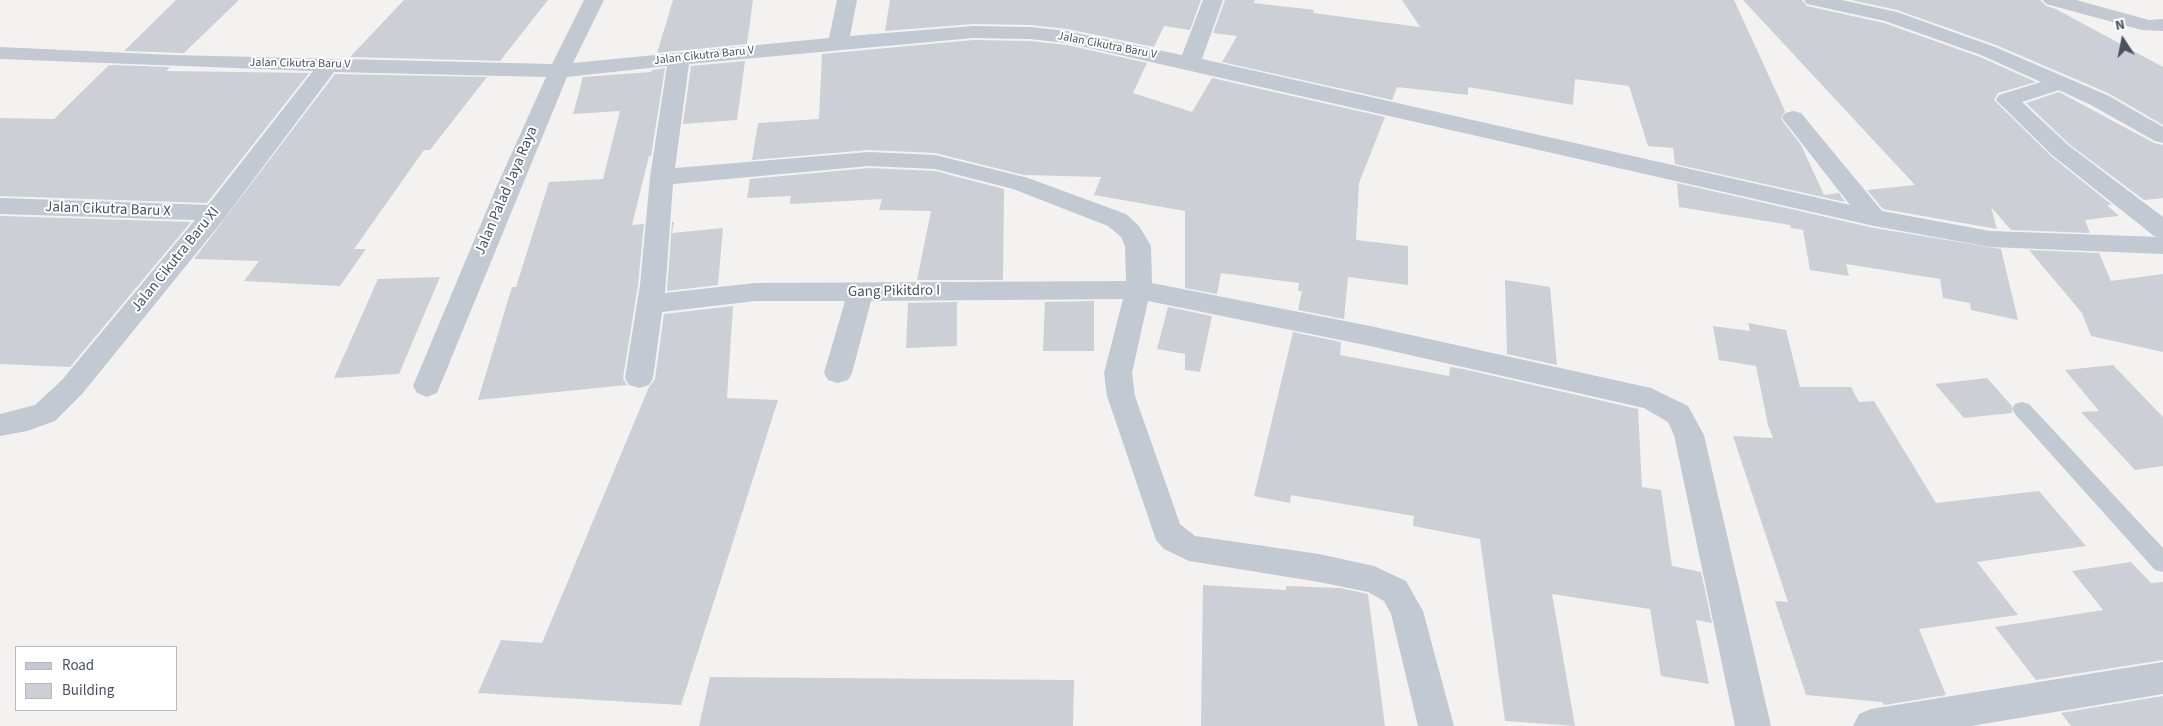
<!DOCTYPE html>
<style>
body{margin:0}
#map{position:relative;width:2163px;height:726px;overflow:hidden;background:#f3f2f1;font-family:"Source Sans 3",sans-serif}
canvas{display:block}
.legend{position:absolute;left:15px;top:646px;width:162px;height:65px;box-sizing:border-box;background:#fff;border:1px solid #b6b9bf;margin:0;padding:6px 9px;list-style:none;font-size:15px;color:#49515f}
.legend li{display:flex;align-items:center;gap:10px;height:25px}
.legend b{width:25px;border:1px solid #b6b9bf}
.north{position:absolute;left:2098px;top:15px;width:50px;height:50px;-webkit-text-stroke:4px #fff;paint-order:stroke;rotate:349deg;font-size:14px;font-weight:700;line-height:20px;text-align:center;color:#49515f}
.north::after{content:'';display:block;margin:auto;width:18px;height:22px;background:#49515f;clip-path:polygon(50% 0,100% 100%,50% 72%,0 100%)}
</style>
<div id="map">
<canvas width="2163" height="726"></canvas>
<ul class="legend">
<li><b style="height:6px;background:#c2c9d3"></b>Road</li>
<li><b style="height:14px;background:#cdcfd6"></b>Building</li>
</ul>
<div class="north">N</div>
</div>
<script>
const ctx = document.querySelector('canvas').getContext('2d');
ctx.lineJoin = 'round';
function paint(path, color) { ctx.fillStyle = color; ctx.fill(path, 'evenodd'); }
const shape = rows => new Path2D(rows.map(r => 'M' + r).join(''));
function write(font, color, halo, rows, align = 'center') {
  ctx.font = font + ' "Source Sans 3",sans-serif'; ctx.lineWidth = 4; ctx.setLineDash([]); ctx.textBaseline = 'middle'; ctx.strokeStyle = halo; ctx.fillStyle = color; for (const [text, x, y, turn = 0] of rows) {
    ctx.save(); ctx.translate(x, y); ctx.rotate((+turn || 0) * Math.PI / 180); ctx.textAlign = isNaN(turn) ? turn : align; if (halo) ctx.strokeText(text, 0, 0); ctx.fillText(text, 0, 0); ctx.restore();
  }
}
paint(shape([
 [176,0,239,0,184,53,124,51],
 [404,0,548,0,500,61,350,57],
 [673,0,753,0,747,44,657,53],
 [890,0,1201,0,1190,30,1164,26,1154,47,1067,29,1030,25,973,24,885,31],
 [1225,0,1255,0,1254,3,1314,10,1313,13,1420,27,1402,0,1734,0,1785,111,1781,119,1801,145,1824,195,1839,193,1845,202,1675,164,1673,148,1648,146,1629,86,1575,79,1573,105,1468,87,1468,95,1397,87,1392,100,1222,62,1237,36,1213,33],
 [1743,0,1802,0,1807,6,1884,23,1980,57,2036,82,1998,93,1994,100,2051,156,2112,205,2107,205,2119,216,2085,220,2090,233,2011,230,1991,207,1997,229,1883,209,1867,190,1915,185],
 [1851,0,2040,0,2046,6,2056,9,2163,67,2163,125,2108,93,1996,45,1897,10],
 [973,40,1030,41,1067,45,1147,63,1133,93,1192,112,1212,78,1385,117,1359,183,1356,240,1408,246,1408,285,1348,277,1344,319,1298,310,1302,291,1298,291,1299,283,1221,273,1217,294,1185,288,1185,211,1094,195,1101,177,1024,175,935,153,869,150,752,160,758,123,819,119,822,54],
 [745,61,737,120,683,124,691,66],
 [109,65,170,67,166,71,309,73,207,203,0,196,0,118,54,119],
 [665,68,651,156,649,156,632,225,644,224,638,285,623,378,627,385,478,400,512,287,516,287,549,182,603,179,620,111,573,114,583,77,651,72,652,70],
 [335,74,487,77,430,150,424,150,354,249,366,249,340,286,244,281,259,261,194,259],
 [2059,92,2154,143,2163,145,2163,198,2144,200,2069,144,2026,103],
 [869,168,935,171,1004,189,1003,280,917,280,931,211,879,210,882,199,790,204,791,196,747,198,750,179],
 [1677,183,1874,228,2001,249,2018,320,1971,310,1970,303,1943,298,1940,279,1846,264,1849,276,1810,270,1803,230,1791,228,1790,225,1679,207],
 [0,216,191,222,70,367,0,364],
 [672,222,674,222,672,233,723,228,718,285,667,291],
 [2029,250,2099,253,2111,281,2163,274,2163,352,2091,336,2082,313],
 [440,277,399,374,334,378,378,279],
 [1505,280,1550,287,1557,365,1507,354],
 [1094,301,1094,351,1043,351,1045,302],
 [957,302,957,346,906,348,908,303],
 [733,306,727,398,778,400,681,705,478,693,501,640,542,643,649,387,655,379,664,314],
 [1168,307,1212,316,1200,372,1185,370,1185,354,1157,349],
 [1748,323,1786,330,1800,387,1851,387,1859,402,1874,401,1936,503,2039,491,2086,546,1977,562,2018,615,1919,629,1946,695,1884,705,1882,702,1806,695,1775,601,1788,602,1733,436,1773,438,1768,425,1756,366,1719,360,1713,326,1750,331],
 [1293,332,1341,342,1340,355,1449,376,1450,367,1463,369,1638,409,1642,487,1661,490,1672,566,1701,572,1712,623,1696,620,1709,684,1661,676,1650,609,1552,594,1575,726,1505,721,1480,539,1413,526,1414,516,1291,495,1290,503,1254,496],
 [2113,365,2163,417,2163,466,2135,470,2081,412,2099,411,2065,370],
 [1987,378,2012,406,2012,413,1964,418,1935,384],
 [2131,562,2151,583,2163,582,2163,660,2036,680,1995,627,2103,610,2072,571],
 [1203,585,1286,590,1286,586,1340,588,1368,594,1385,726,1201,726],
 [710,677,1074,680,1073,726,699,726],
 [2163,696,2163,726,2071,726,2061,713]
]), '#cdcfd6');
paint(shape([
 [2022,402,2029,404,2163,548,2163,572,2155,570,2015,414,2012,409,2015,404,2022,402]
]), '#c2c9d3');
paint(shape([
 [584,0,604,0,573,63,829,38,837,0,857,0,850,36,973,26,1030,27,1067,31,1182,55,1203,0,1223,0,1202,59,1850,205,1782,118,1785,113,1793,111,1801,113,1882,211,1990,231,2160,237,2154,236,2052,155,1996,100,1999,95,2041,82,1981,55,1885,21,1807,4,1804,0,1842,0,1897,12,1995,47,2107,95,2163,127,2163,143,2155,141,2091,105,2059,90,2022,102,2068,145,2163,217,2163,254,1990,247,1874,226,1067,43,1030,39,973,38,689,64,675,168,869,152,935,155,1028,178,1126,214,1139,226,1151,246,1152,283,1370,326,1651,388,1688,406,1704,435,1771,726,1735,726,1674,435,1668,422,1644,408,1370,346,1148,301,1132,373,1135,396,1180,524,1195,536,1319,554,1374,566,1406,581,1423,611,1454,726,1418,726,1391,614,1384,601,1368,592,1319,582,1189,561,1164,549,1156,540,1107,396,1104,373,1123,299,871,301,852,373,848,380,838,383,828,380,824,373,845,301,755,301,662,312,653,378,649,385,639,388,629,385,625,378,640,285,650,177,667,66,567,77,437,393,427,397,417,393,413,386,496,188,546,77,334,72,224,219,82,394,55,421,27,431,0,436,0,414,35,405,62,380,195,220,0,214,0,198,208,205,313,71,0,59,0,47,172,55,552,64,584,0],
 [869,166,935,169,1013,189,1108,226,1121,237,1125,246,1126,281,755,283,665,293,673,184,869,166],
 [2043,0,2076,0,2149,20,2163,19,2163,31,2142,30,2046,4,2043,0],
 [2163,662,2163,694,1971,726,1853,726,1859,714,1871,709,2163,662]
]), '#c2c9d3');
write('12px', '#49515f', '#fff', [
 ["Jalan Cikutra Baru V",1107,46,11],
 ["Jalan Cikutra Baru V",704,56,-6],
 ["Jalan Cikutra Baru V",300,64,1]
]);
write('15px', '#49515f', '#fff', [
 ["Jalan Palad Jaya Raya",507,191,-67],
 ["Jalan Cikutra Baru X",108,210,2],
 ["Jalan Cikutra Baru XI",176,260,-51],
 ["Gang Pikitdro I",894,292,-1]
]);
</script>
